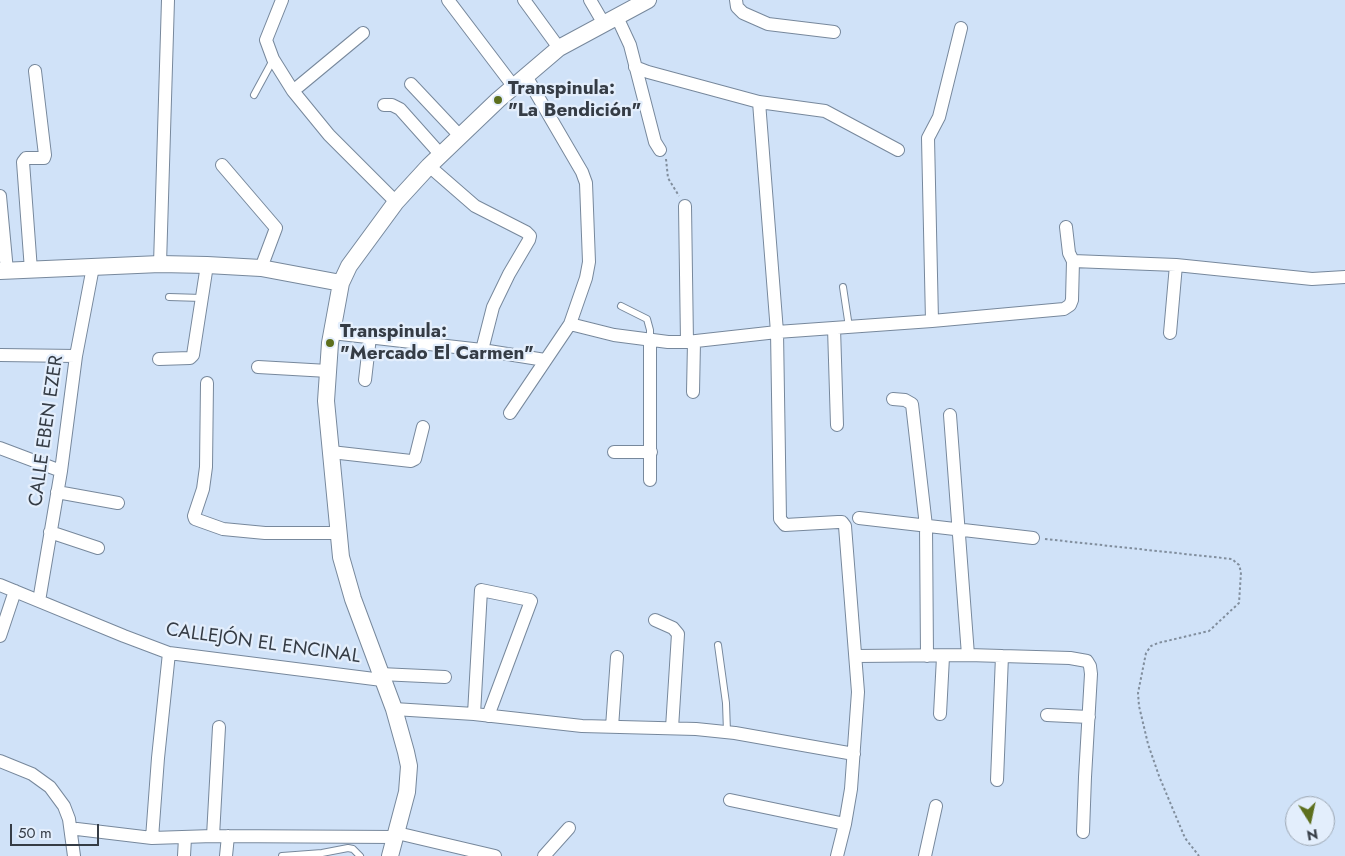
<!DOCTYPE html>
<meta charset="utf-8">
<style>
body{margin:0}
#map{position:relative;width:1345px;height:856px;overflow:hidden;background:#d0e2f8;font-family:Jost,sans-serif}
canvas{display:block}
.north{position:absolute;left:1285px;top:796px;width:50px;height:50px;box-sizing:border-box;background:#e3eefc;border:1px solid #9da7b3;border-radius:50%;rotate:170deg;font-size:14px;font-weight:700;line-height:20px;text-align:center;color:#353c45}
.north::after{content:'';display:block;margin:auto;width:18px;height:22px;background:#5d6f1d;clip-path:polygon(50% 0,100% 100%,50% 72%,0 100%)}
.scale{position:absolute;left:10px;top:824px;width:89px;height:22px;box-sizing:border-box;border:2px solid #353c45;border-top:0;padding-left:6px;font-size:15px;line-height:18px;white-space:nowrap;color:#353c45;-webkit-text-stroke:4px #e3eefc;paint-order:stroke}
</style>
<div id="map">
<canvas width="1345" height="856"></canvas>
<div class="north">N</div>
<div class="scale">50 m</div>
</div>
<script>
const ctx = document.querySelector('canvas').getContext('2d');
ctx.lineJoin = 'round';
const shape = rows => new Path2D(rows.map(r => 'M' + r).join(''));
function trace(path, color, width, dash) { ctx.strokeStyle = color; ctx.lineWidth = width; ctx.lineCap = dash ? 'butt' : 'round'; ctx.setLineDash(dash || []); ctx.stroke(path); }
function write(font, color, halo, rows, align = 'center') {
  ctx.font = font + ' Jost,sans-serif'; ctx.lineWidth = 4.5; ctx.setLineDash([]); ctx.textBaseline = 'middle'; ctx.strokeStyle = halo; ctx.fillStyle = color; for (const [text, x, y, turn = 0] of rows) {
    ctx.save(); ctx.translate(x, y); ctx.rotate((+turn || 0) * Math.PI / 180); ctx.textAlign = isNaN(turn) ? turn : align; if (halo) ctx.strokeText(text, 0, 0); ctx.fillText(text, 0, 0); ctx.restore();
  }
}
const service = shape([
 [254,95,273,60],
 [843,287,849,327],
 [169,297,202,298],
 [621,306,647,319,650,330,650,340],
 [718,645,726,703,727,732],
 [282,856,322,853,348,848,353,849,360,856]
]);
const minor = shape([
 [282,0,266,40,273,59,293,91,329,135,396,202],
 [448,0,514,87],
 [524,0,559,48],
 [590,0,604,24],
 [736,0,737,7,743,13,768,24,834,32],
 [617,17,630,45,655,142,660,150],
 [635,67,648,72,759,102,825,111,898,150],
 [411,84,460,136],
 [293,91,363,33],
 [759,102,777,332,780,519,785,525,838,522,842,522,845,526,858,692,851,789,845,824,837,856],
 [384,105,392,105,400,109,441,155],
 [222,165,276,228,261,268],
 [429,166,475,206,526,232,530,236,529,240,509,274,493,307,482,350],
 [0,196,7,271],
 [685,206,687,342],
 [1073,261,1176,265,1312,279,1345,277],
 [160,264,168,0],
 [31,270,23,162,26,158,44,158,45,155,35,71],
 [932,321,928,138,939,117,961,28],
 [570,324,614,335,668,342,687,342,777,332,932,321,1064,309,1070,305,1072,300,1073,261,1069,253,1066,227],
 [834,328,837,425],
 [332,333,482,350,545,360],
 [1170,333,1176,265],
 [650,340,650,480],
 [0,355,76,356],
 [159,359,190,358,193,355,207,265],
 [258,367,328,371],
 [365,380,370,337],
 [207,383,206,467,203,489,194,516,195,519,223,529,265,533,339,533],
 [693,392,694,342],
 [893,399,905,400,912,404,926,526,927,656],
 [510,413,570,324,586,278,589,262,586,183,582,172,526,76],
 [950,415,968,655],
 [0,448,61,471],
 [331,452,411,461,415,459,423,427],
 [614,452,651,452],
 [57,492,118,503],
 [859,518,1033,538],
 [50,532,98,548],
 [0,585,124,636,169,653,382,680],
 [39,601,61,471,76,356,93,267],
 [655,620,673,628,678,634,672,728],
 [0,636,15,591],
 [856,656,968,655,1070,658,1087,661,1090,666,1091,674,1085,777,1083,832],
 [380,674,445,677],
 [394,709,474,714,582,726,696,729,735,733,854,754],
 [474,714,481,590,530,600,531,601,488,716],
 [940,714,943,657],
 [1047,715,1089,717],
 [612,727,617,657],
 [0,761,32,774,50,787,64,806,69,819,74,856],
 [997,780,1002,656],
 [730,800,845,824],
 [72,831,77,829,152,838,213,836,395,837],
 [397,833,495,856],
 [213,836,219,727],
 [152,838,158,758,169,653],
 [184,856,185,838],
 [226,856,228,836],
 [544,856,569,828],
 [925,856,936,806]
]);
const tertiary = shape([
 [0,271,160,264,207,265,261,268,341,283],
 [390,856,407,792,409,766,406,752,394,709,353,599,341,557,326,401,330,343,341,283,349,266,396,202,429,166,498,100,559,48,648,0]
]);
trace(service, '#77889c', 8);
trace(minor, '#77889c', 14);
trace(tertiary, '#77889c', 18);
trace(shape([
 [666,159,668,178,679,196],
 [1045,539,1232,559,1239,565,1241,572,1239,603,1209,631,1158,643,1151,646,1146,653,1138,693,1139,706,1148,744,1159,776,1185,838,1199,856]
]), '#818e9d', 2, [2.5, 2.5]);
trace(service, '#fff', 6);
trace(minor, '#fff', 12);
trace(tertiary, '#fff', 16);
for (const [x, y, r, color] of [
 [498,100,5,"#5d6f1d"],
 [330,343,5,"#5d6f1d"]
]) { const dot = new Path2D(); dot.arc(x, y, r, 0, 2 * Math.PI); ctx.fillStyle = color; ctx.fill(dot); trace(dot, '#e3eefc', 2); }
write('bold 19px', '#353c45', '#e3eefc', [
 ["Transpinula:",508,89],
 ["\"La Bendición\"",508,111],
 ["Transpinula:",340,332],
 ["\"Mercado El Carmen\"",340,354]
], 'left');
write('19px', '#353c45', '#e3eefc', [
 ["CALLE EBEN EZER",47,431,-82],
 ["CALLEJÓN EL ENCINAL",263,644,8]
]);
</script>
